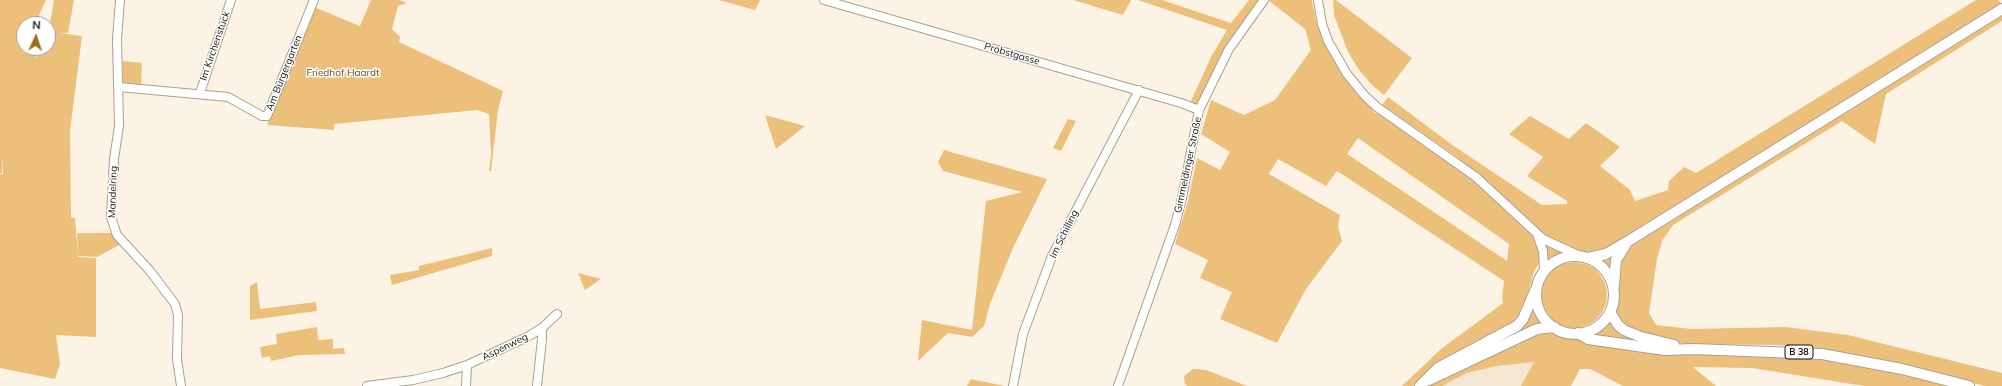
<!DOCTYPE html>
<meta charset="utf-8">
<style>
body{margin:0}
#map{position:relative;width:2002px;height:386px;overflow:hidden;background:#fcf3e4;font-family:Mulish,sans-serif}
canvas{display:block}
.north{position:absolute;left:16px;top:16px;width:40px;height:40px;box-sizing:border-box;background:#fff;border:1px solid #a1a09e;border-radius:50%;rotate:3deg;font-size:11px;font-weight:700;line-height:16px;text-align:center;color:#14110d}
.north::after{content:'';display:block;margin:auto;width:14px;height:18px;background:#996d1c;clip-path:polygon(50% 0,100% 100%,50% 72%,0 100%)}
</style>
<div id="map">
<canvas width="2002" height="386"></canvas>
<div class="north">N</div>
</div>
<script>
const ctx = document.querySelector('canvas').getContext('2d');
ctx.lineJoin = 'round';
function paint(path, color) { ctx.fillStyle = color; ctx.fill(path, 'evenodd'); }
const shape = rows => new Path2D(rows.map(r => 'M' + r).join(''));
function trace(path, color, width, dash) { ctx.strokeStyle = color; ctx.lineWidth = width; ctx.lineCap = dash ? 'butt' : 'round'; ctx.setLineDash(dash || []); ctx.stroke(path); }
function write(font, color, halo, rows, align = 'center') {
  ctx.font = font + ' Mulish,sans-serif'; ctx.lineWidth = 3; ctx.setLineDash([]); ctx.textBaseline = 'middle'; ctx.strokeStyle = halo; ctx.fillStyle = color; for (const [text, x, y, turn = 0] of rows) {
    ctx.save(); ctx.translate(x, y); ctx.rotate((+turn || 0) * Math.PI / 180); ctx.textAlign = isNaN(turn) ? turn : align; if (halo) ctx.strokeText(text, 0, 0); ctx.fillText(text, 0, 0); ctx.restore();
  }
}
paint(shape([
 [1535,362,1521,386,1442,386,1467,373,1479,370,1497,366]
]), '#f4e7d2');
paint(shape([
 [0,0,46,0,35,24,24,24,24,46,22,51,36,57,41,48,48,48,48,35,54,0,74,0,68,33,59,33,82,36,70,131,71,218,75,218,78,257,96,258,96,337,56,335,60,364,55,379,0,368,0,174,3,174,3,157,2,173,0,173],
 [371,0,400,0,407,3,398,6,392,29,400,37,399,42,503,91,498,110,491,171,489,171,491,154,489,114,477,110,334,124,334,130,267,125,314,7,360,26],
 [719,0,760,0,755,10],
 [1073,0,1131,0,1123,15],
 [1138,0,1162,0,1231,23,1249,0,1260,0,1226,47,1197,107,1190,103,1212,55,1227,30],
 [1268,0,1312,0,1316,21,1327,48,1348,82,1375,113,1380,114,1455,165,1477,183,1538,241,1541,260,1534,272,1521,319,1431,370,1413,386,1402,386,1441,349,1503,303,1502,297,1504,281,1337,171,1326,186,1278,159,1269,174,1340,215,1338,227,1342,241,1306,289,1277,343,1220,319,1232,292,1200,278,1208,260,1175,244,1188,201,1197,158,1220,170,1230,152,1201,134,1211,100,1244,115,1275,100,1311,50,1305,29],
 [1358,138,1509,244,1507,261,1347,154],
 [1333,0,1336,0,1412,58,1384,95,1372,85,1359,70,1348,52,1334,15],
 [1976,0,1998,0,2002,4,1606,250,1592,255,1556,243,1547,237,1485,180,1454,155,1382,105,1388,97,1451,144,1542,205,1567,204,1567,201,1527,176,1543,157,1509,134,1530,116,1569,139,1586,123,1620,147,1600,166,1630,190,1635,201,1668,190,1669,181,1684,167,1696,173],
 [2002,12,2002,21,1886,94,1875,144,1842,121,1673,225,1662,241,1657,259,1649,313,1656,325,1692,329,1785,327,1848,335,2002,373,2002,386,1985,386,1864,356,1816,348,1776,345,1685,344,1664,341,1626,328,1617,318,1615,311,1618,291,1617,268,1629,246],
 [123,61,142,63,141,85,123,83],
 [765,115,805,126,776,149],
 [1068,119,1076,121,1061,151,1053,148],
 [944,150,1047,179,1013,248,990,304,984,326,972,337,948,333,918,361,922,320,972,330,986,201,1022,192,943,171,938,162],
 [77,233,111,233,121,244,97,257,78,256],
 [1548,244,1561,250,1561,254,1547,259,1544,245],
 [492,248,492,256,392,285,390,275,419,270,419,266],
 [1614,251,1611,270,1599,260],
 '1541 295a33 33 0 1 1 66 0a33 33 0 1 1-66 0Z',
 [578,273,601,279,585,290],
 [257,282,260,309,316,302,317,311,250,320,250,286],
 [1533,311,1541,323,1540,325,1518,333,1517,330],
 [1611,320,1646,343,1597,336,1596,333],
 [317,327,318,340,333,339,333,349,344,348,345,354,300,355,271,361,270,356,262,358,260,347,277,344,276,334],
 [1552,330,1558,334,1586,341,1821,357,1852,361,1954,386,1864,386,1752,368,1693,367,1716,386,1623,386,1590,369,1580,369,1571,386,1521,386,1534,362,1497,366,1479,370,1467,373,1442,386,1430,386,1436,381,1534,332],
 [1193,369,1206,370,1247,386,1187,386,1185,384,1184,376],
 [971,379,1005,386,967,386]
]), '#ecc07b');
const minor = shape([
 [120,0,117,39,119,126,114,159,111,217,117,235,150,271,175,304,178,315,177,359,181,386],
 [824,0,1181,103,1199,110],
 [1318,0,1322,24,1328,41,1347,74,1365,96,1377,107,1476,177,1543,239,1580,256],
 [119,87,228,97,262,116,267,116,314,0],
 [200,93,231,0],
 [1538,237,1543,251,1544,271],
 [367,386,413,380,443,373,467,365,527,337,542,328,557,314],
 [466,386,467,365],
 [537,386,542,339,542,328],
 [1013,386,1023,334,1052,256,1139,90],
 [1118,386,1175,225,1182,198,1199,110,1229,49,1264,0]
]);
const major = shape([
 '1536 295a39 39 0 1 1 78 0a39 39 0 1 1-78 0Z',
 [1588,258,1606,254,1630,240,2002,9],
 [1614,285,1616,260,1626,244],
 [1610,312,1618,325,1624,330,1641,337,1674,345],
 [1578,333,1588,339,1665,350,1694,349,1822,354,1902,369,1969,386],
 [1429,380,1537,329,1554,327],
 [1420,386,1438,368,1517,326,1523,319,1535,291]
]);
trace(minor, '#a9a093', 10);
trace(major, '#a9a093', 12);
trace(minor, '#fff', 8);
trace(major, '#fff', 10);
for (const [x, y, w] of [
 [1799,352,28]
]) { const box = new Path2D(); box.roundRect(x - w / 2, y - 7, w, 14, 3); ctx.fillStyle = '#fff'; ctx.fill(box); trace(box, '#14110d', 1); }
write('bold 9px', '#14110d', null, [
 ["B 38",1799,352]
]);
write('10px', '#14110d', '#fff', [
 ["Im Kirchenstück",215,46,-71],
 ["Probstgasse",1012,54,16],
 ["Am Bürgergarten",284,73,-68],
 ["Gimmeldinger Straße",1188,165,-78],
 ["Mandelring",113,192,-88],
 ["Im Schilling",1064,234,-64],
 ["Aspenweg",505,347,-26]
]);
write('10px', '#604923', '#fff', [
 ["Friedhof Haardt",343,73]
]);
</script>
